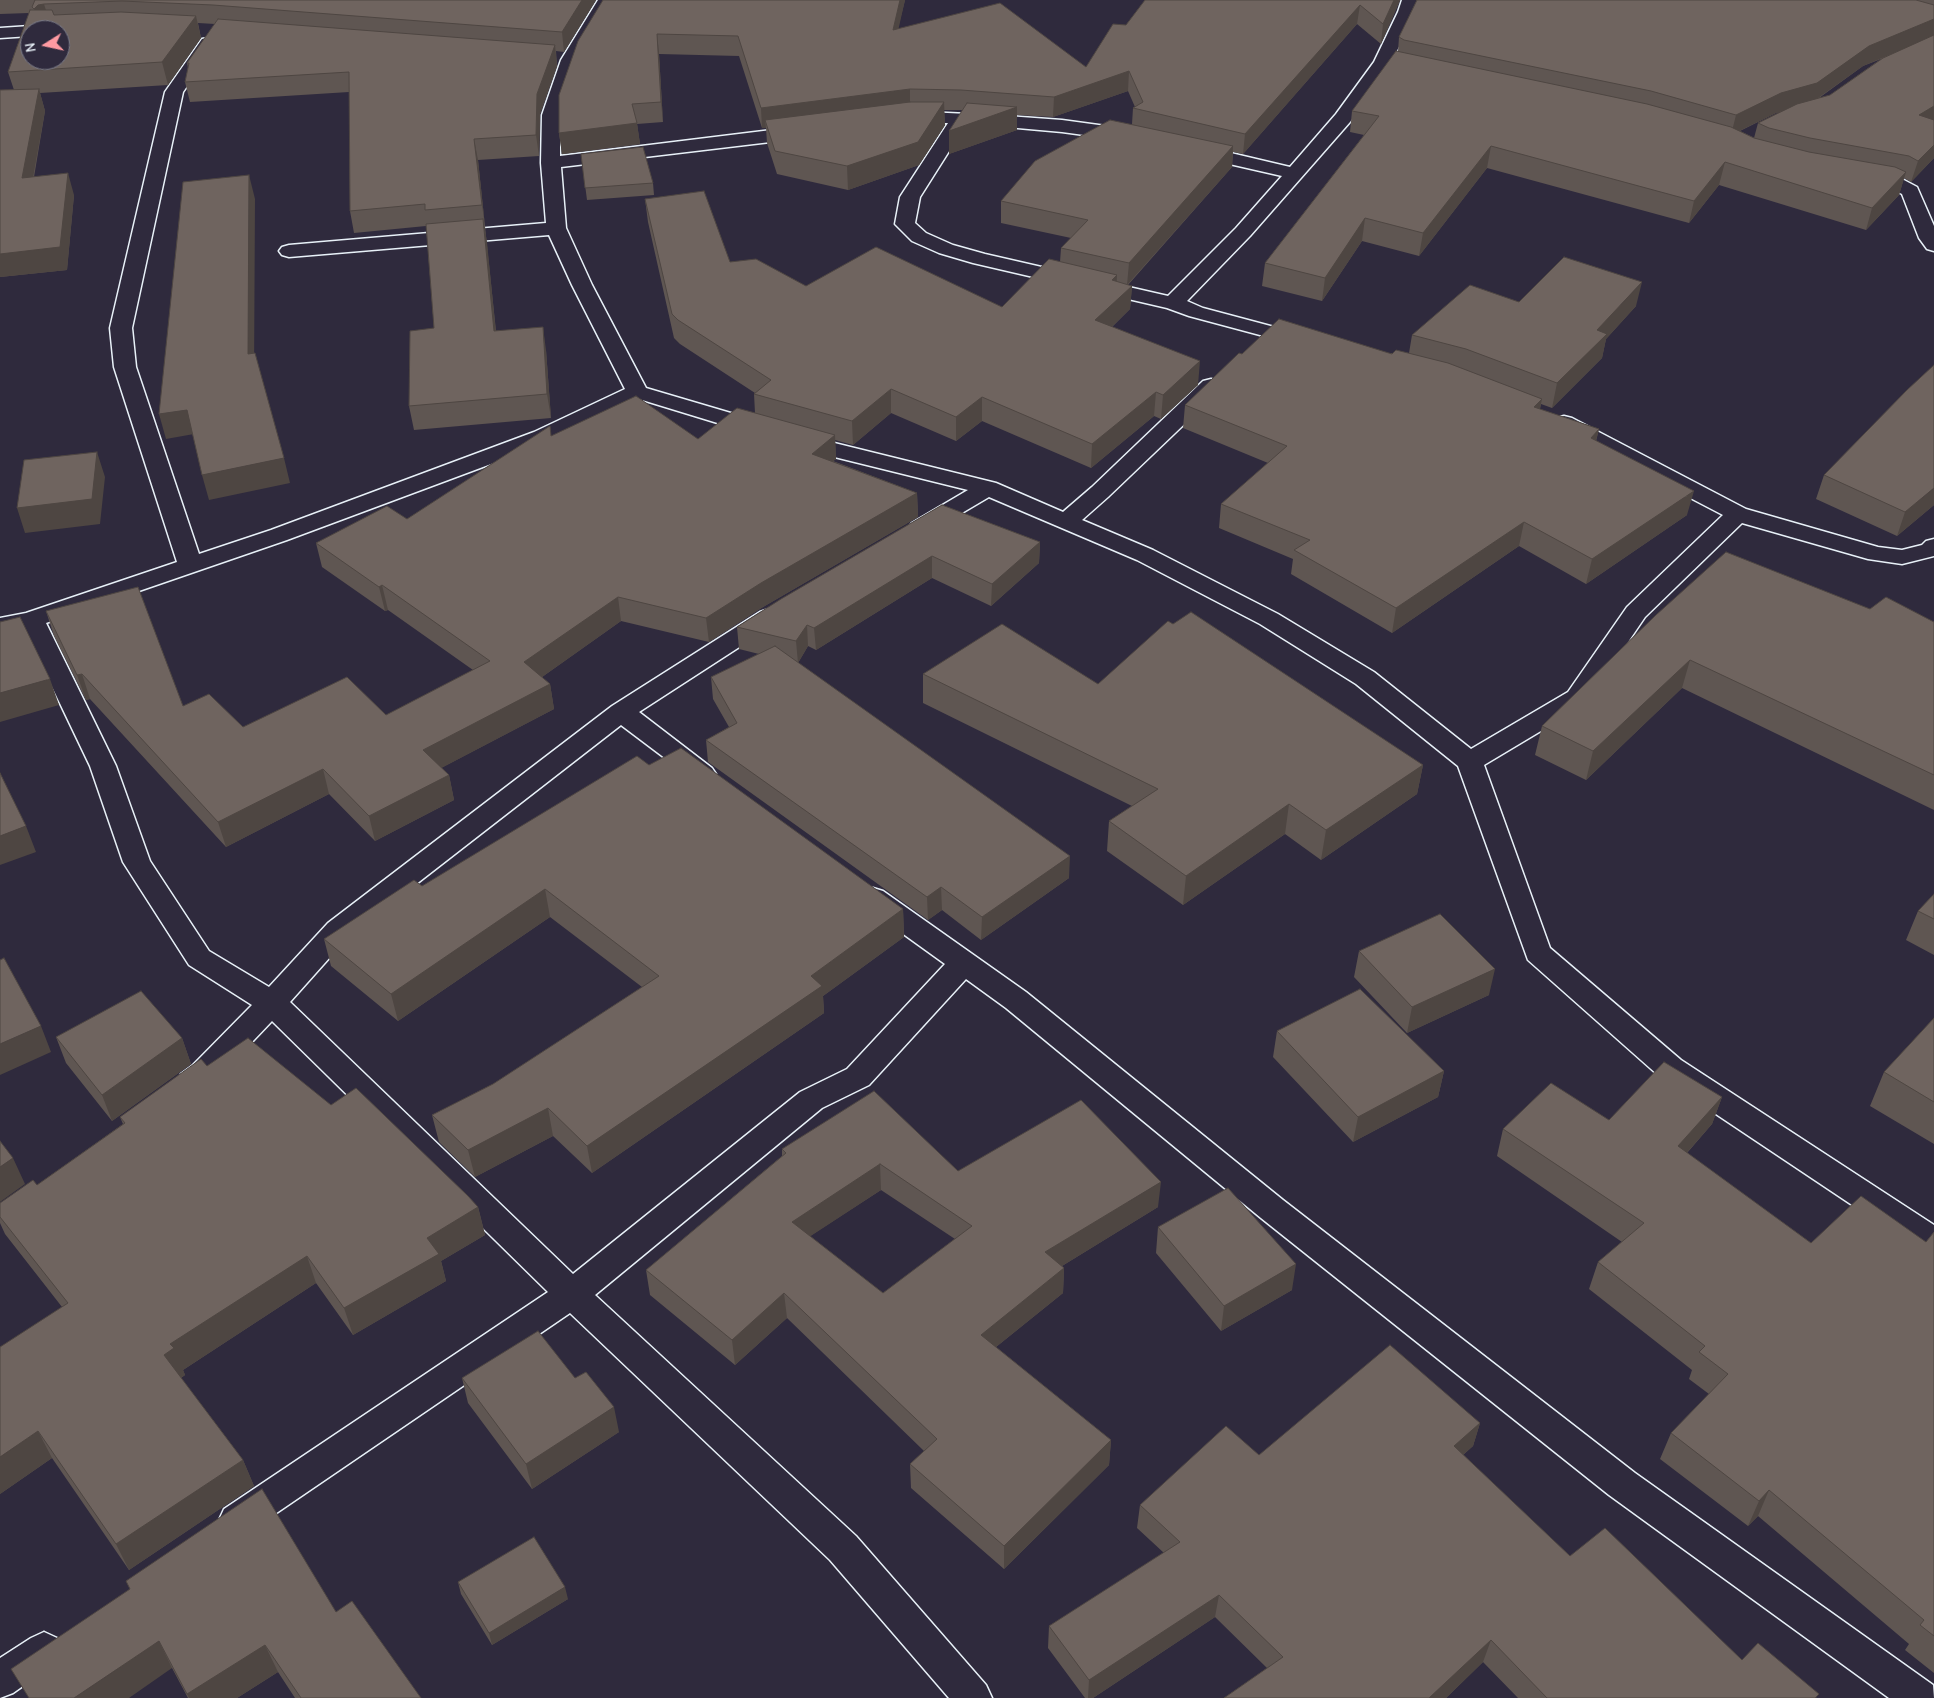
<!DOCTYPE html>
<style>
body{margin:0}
#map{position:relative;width:1934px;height:1698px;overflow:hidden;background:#2f2a3d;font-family:"Comic Neue",sans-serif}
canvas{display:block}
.north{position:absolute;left:20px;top:20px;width:50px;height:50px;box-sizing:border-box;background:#2f2a3d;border:1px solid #797a88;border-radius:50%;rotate:260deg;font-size:14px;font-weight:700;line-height:20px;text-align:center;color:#e8f1f8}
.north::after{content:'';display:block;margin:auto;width:18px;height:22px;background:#ff9aa2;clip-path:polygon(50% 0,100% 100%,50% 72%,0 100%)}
</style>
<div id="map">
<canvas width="1934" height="1698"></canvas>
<div class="north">N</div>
</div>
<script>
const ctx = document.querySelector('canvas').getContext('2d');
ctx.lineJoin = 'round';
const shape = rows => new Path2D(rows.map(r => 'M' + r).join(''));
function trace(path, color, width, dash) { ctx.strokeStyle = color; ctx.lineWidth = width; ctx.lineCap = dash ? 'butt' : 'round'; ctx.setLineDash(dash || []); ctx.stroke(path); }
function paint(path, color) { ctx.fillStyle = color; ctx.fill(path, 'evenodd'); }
const street = shape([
 [598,0,614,0,579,60,560,115,560,156,804,126,811,128,813,132,811,136,804,138,561,167,566,228,592,285,646,388,768,424,771,429,768,434,760,436,639,399,550,442,287,540,46,623,116,766,150,861,209,951,269,987,328,923,612,706,760,612,769,609,778,612,781,617,778,622,639,712,712,768,716,774,712,780,703,783,694,780,621,725,348,937,290,1002,573,1274,800,1092,847,1069,945,964,863,905,859,898,863,891,873,888,883,891,1026,992,1283,1200,1635,1473,1933,1685,1934,1698,1889,1698,1609,1495,1261,1218,1006,1008,966,979,869,1085,822,1108,595,1295,856,1536,986,1685,992,1698,949,1698,830,1560,570,1313,250,1531,237,1536,224,1531,219,1520,224,1509,548,1292,272,1021,214,1082,203,1090,192,1094,181,1090,177,1082,181,1074,192,1066,252,1005,189,965,123,862,90,766,24,628,0,634,0,618,26,613,177,562,114,367,110,328,165,92,202,39,208,38,214,39,217,43,183,92,132,328,136,367,199,554,271,530,534,432,625,389,572,285,549,235,289,257,282,255,279,251,282,247,289,245,546,223,541,163,542,115,561,60,598,0],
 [1402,0,1418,0,1416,12,1389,67,1350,122,1250,236,1187,301,1203,308,1308,336,1312,340,1308,344,1301,346,1189,316,1167,308,973,263,939,253,912,241,895,224,900,197,948,123,906,123,899,121,897,117,899,113,906,111,968,114,970,118,920,197,915,223,926,233,953,245,985,254,1168,296,1236,228,1282,176,1190,155,1188,151,1190,147,1197,145,1290,167,1336,114,1374,62,1398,12,1402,0],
 [30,26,36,27,38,30,30,30,30,36,0,38,0,28,30,26],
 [980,114,1062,120,1128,129,1135,131,1137,135,1135,139,1128,141,1062,132,973,124,971,120,973,116,980,114],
 [1865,172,1902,179,1917,187,1934,226,1934,251,1927,249,1919,238,1902,194,1890,188,1858,182,1855,178,1858,174,1865,172],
 [1211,379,1219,381,1222,386,1219,391,1108,497,1082,520,1153,550,1278,614,1374,672,1471,749,1568,692,1627,607,1723,515,1556,428,1553,423,1556,418,1564,416,1572,418,1746,509,1878,547,1902,550,1922,545,1926,541,1934,539,1934,556,1902,564,1868,559,1742,523,1645,617,1586,704,1484,765,1550,948,1681,1060,1934,1225,1934,1253,1897,1235,1659,1076,1528,960,1458,766,1356,684,1260,624,1137,560,989,497,928,533,920,535,912,533,908,528,912,523,968,490,790,446,787,441,790,436,798,434,996,483,1063,512,1092,487,1203,381,1211,379],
 [44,1632,57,1638,63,1650,57,1662,13,1693,0,1698,0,1658,31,1638,44,1632]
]);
trace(street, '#e8f1f8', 3);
paint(street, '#2f2a3d');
paint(shape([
 [0,0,596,0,564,52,556,51,557,66,540,114,539,156,478,160,496,331,546,350,551,418,414,430,409,406,434,328,426,226,354,233,350,211,349,92,190,102,185,82,188,68,187,63,215,24,198,23,201,38,168,85,40,93,45,111,34,177,74,195,67,270,0,277,14,90,8,72,29,13,0,14],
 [603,0,905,0,898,28,1086,67,1126,25,1145,0,1400,0,1381,44,1357,24,1243,154,1233,152,1232,167,1128,285,1132,286,1130,309,1112,327,1198,385,1161,419,1154,416,1091,468,982,421,956,441,891,413,853,445,835,440,836,459,833,461,917,493,918,517,763,607,709,642,621,621,542,677,550,684,554,709,441,768,449,775,454,800,375,841,329,794,226,847,90,699,86,700,54,636,46,611,183,706,243,727,386,715,473,670,388,610,385,611,322,567,316,543,407,519,550,426,551,436,698,439,755,413,754,394,755,393,680,344,674,338,648,222,645,199,730,262,806,286,1002,307,1060,262,1061,248,1071,238,1001,223,1001,201,1132,124,1133,108,1135,107,1128,91,1053,117,1017,115,1017,130,949,154,962,110,944,110,945,125,919,165,848,190,777,174,767,143,766,128,762,128,739,56,659,54,663,122,637,124,640,144,562,154,559,133],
 [1417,0,1934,0,1934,158,1911,182,1904,178,1899,195,1866,230,1719,185,1689,223,1487,168,1419,256,1362,241,1322,301,1262,286,1265,263,1364,135,1350,132,1352,111,1398,51,1399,37],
 [1881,59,1830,95,1819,98,1863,66],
 [1780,112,1758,123,1754,138,1740,131,1776,113],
 [581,154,653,183,654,195,587,200],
 [1519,302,1636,306,1606,339,1602,358,1552,408,1541,404,1540,409,1599,429,1596,441,1687,515,1586,584,1519,546,1392,633,1291,574,1293,559,1219,528,1221,504,1268,463,1183,428,1185,405,1242,354,1409,353,1412,335],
 [1824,475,1934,505,1897,536,1816,499],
 [942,505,1040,542,1039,563,991,606,932,578,816,650,808,646,798,663,1069,878,981,940,942,910,928,920,708,762,706,740,729,727,713,699,711,677,759,654,739,649,737,627],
 [1870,609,1934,622,1934,810,1682,688,1586,780,1535,755,1542,726,1656,615],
 [923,674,1098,684,1423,765,1417,794,1321,860,1285,834,1183,905,1107,851,1109,821,1132,806,923,703],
 [649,765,903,909,904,937,823,996,824,1013,592,1173,553,1136,475,1177,439,1142,432,1115,493,1084,642,987,550,917,398,1021,331,966,324,939],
 [1934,894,1934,955,1906,940,1918,911],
 [1359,951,1489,995,1407,1033,1354,977],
 [1934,1018,1934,1144,1870,1106,1884,1072],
 [1277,1031,1444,1071,1438,1097,1353,1142,1273,1057],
 [56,1037,182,1038,191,1064,112,1121,66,1063],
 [207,1066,331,1105,478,1207,485,1235,441,1261,446,1281,353,1335,316,1283,183,1370,185,1375,181,1378,243,1460,254,1486,129,1570,52,1458,0,1494,62,1307,5,1234,0,1223,0,1203,37,1185,123,1124,120,1117],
 [1722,1097,1712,1124,1687,1153,1811,1243,1926,1242,1934,1232,1934,1673,1905,1650,1909,1644,1758,1516,1748,1526,1660,1459,1671,1433,1709,1394,1689,1379,1692,1370,1589,1289,1598,1262,1622,1242,1497,1156,1503,1129,1609,1120],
 [782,1149,958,1171,1158,1207,1062,1266,1064,1268,1063,1293,996,1347,1111,1440,1109,1465,1004,1569,911,1488,910,1464,924,1451,787,1318,735,1365,650,1295,646,1270,782,1156],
 [881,1190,955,1239,883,1293,810,1236],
 [1158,1227,1292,1290,1221,1331,1156,1253],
 [462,1378,619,1432,532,1489,468,1403],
 [1480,1423,1473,1446,1463,1455,1570,1556,1742,1660,1817,1698,1518,1698,1483,1662,1446,1698,1224,1698,1267,1668,1215,1617,1093,1698,1085,1698,1048,1648,1049,1626,1164,1553,1137,1528,1140,1505,1259,1455],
 [458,1582,568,1599,492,1645,461,1594],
 [336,1612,421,1698,295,1698,278,1672,237,1698,188,1698,172,1668,11,1669]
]), '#5f5652');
paint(shape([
 [582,0,596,0,564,52,562,32],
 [900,0,905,0,894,49,893,30],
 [1394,0,1400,0,1381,44,1383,24],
 [44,4,50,23,44,24,34,9,38,5],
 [1360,5,1357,24,1243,154,1245,134],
 [196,16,201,38,168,85,162,62],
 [1934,19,1934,36,1863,66,1811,103,1776,113,1731,135,1736,115,1869,46],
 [657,34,659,54,663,122,661,102],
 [555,45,557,66,540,114,539,156,536,135,537,94],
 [1129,71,1128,91,1053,117,1054,97],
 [39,89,45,111,29,200,22,178],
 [910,89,910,109,765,120,766,128,762,128,761,108],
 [944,102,945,125,919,165,848,190,847,166],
 [1934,106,1934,122,1919,115],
 [1017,107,1017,130,949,154,949,131],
 [637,123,640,144,562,154,559,133],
 [474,139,478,160,485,226,482,205],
 [1934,145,1934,158,1911,182,1918,161],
 [1233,146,1232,167,1127,285,1129,263],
 [1491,146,1487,168,1419,256,1423,233],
 [1725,162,1719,185,1689,223,1694,201],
 [1906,172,1899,195,1866,230,1872,208],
 [68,173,74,195,67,270,0,277,0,254],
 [249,175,255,199,254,378,248,354],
 [1365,218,1362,241,1322,301,1325,278],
 [483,219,487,242,498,354,494,331],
 [1117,275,1116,298,1112,280],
 [1642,282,1636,306,1606,339,1602,358,1552,408,1557,383,1597,330],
 [1132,286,1130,309,1094,344,1095,320],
 [543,327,546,350,551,418,547,394],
 [1200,361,1198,385,1161,419,1163,395],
 [891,389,891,413,853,445,852,421],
 [1156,392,1154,416,1091,468,1092,444],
 [982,397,982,421,956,441,956,417],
 [1542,399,1537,422,1534,407],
 [187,410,194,434,166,439,159,414],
 [1599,429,1593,452,1591,438],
 [835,435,836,459,814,477,812,454],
 [97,452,105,477,100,524,25,533,17,508],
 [284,458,290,483,209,500,202,475],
 [1934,488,1934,505,1897,536,1905,512],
 [1694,491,1687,515,1586,584,1592,559],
 [917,493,918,517,763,607,709,642,706,618,761,583],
 [1524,522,1519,546,1392,633,1396,608],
 [1040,542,1039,563,991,606,992,584],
 [932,556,932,578,816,650,814,628],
 [382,585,388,610,385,611,379,587],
 [618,597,621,621,528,687,524,662],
 [807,625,808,646,798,663,796,641],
 [1690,660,1682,688,1586,780,1593,751],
 [82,674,90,699,86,700,77,675],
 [50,679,59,705,0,722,0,693],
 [550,684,554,709,428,775,423,750],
 [1423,765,1417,794,1321,860,1326,830],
 [323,769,329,794,226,847,218,822],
 [449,775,454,800,375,841,369,816],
 [1289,804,1285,834,1183,905,1186,876],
 [26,826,36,852,0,865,0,836],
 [1070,856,1069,878,981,940,982,917],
 [941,887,942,910,928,920,927,897],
 [545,889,550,917,398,1021,391,994],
 [903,909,904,937,823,996,824,1013,592,1173,587,1146,811,976],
 [1495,969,1489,995,1407,1033,1412,1007],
 [41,1026,51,1052,0,1075,0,1044],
 [182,1038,191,1064,112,1121,102,1095],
 [1444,1071,1438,1097,1353,1142,1358,1117],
 [1722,1097,1712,1124,1669,1173,1678,1146],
 [548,1108,553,1136,475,1177,468,1150],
 [13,1158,25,1184,0,1202,0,1167],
 [880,1164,881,1190,794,1247,792,1222],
 [1161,1182,1158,1207,1044,1277,1045,1252],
 [478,1207,485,1235,441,1261,446,1281,353,1335,344,1308,427,1238],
 [307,1256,316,1283,183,1370,185,1375,175,1382,164,1355,170,1344],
 [1296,1264,1292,1290,1221,1331,1224,1306],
 [1064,1268,1063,1293,981,1359,981,1335],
 [784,1293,787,1318,735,1365,732,1340],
 [614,1407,619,1432,532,1489,526,1464],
 [1480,1423,1473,1446,1447,1469,1454,1446],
 [38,1431,52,1458,0,1494,0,1457],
 [1111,1440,1109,1465,1004,1569,1004,1546],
 [243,1460,254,1486,129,1570,116,1544],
 [1769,1490,1758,1516,1748,1526,1759,1501],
 [565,1587,568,1599,492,1645,489,1633],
 [1219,1595,1215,1617,1093,1698,1088,1698,1089,1680],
 [1491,1640,1483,1662,1446,1698,1429,1698],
 [159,1641,172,1668,129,1698,74,1698],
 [265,1645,278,1672,237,1698,189,1698,187,1694]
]), '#4e4642');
const building = shape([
 [35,0,582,0,562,32,213,5,122,1,44,4,38,5,34,9,32,7,35,0],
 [603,0,900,0,893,30,1000,3,1086,67,1113,24,1126,25,1145,0,1394,0,1383,24,1360,5,1245,134,1133,108,1143,102,1129,71,1054,97,961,90,910,89,761,108,738,36,657,34,661,102,632,104,637,123,559,133,559,95,578,41,603,0],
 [1417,0,1916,0,1934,5,1934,19,1869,46,1817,83,1781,93,1736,115,1651,91,1404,40,1399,37,1417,0],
 [30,10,52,10,54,15,121,12,196,16,162,62,8,72,30,10],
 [30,30,60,30,60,60,30,60,30,30],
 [218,19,555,45,537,94,536,135,474,139,482,205,425,210,425,204,350,211,349,72,185,82,189,63,187,63,218,19],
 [1934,35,1934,106,1919,115,1934,120,1934,145,1918,161,1909,156,1810,138,1769,128,1758,123,1797,104,1830,95,1883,58,1934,35],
 [1396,51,1647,104,1731,127,1754,138,1809,152,1895,167,1906,172,1872,208,1725,162,1694,201,1491,146,1423,233,1365,218,1325,278,1265,263,1379,116,1352,111,1396,51],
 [39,89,22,178,68,173,60,247,0,254,0,90,39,89],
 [910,102,944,102,918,142,847,166,775,151,765,120,910,102],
 [967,103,1017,107,949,131,967,103],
 [1110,120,1233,146,1129,263,1061,248,1088,220,1001,201,1035,161,1110,120],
 [643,147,653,183,585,188,581,154,643,147],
 [249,175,248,354,255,353,284,458,202,475,187,410,159,414,183,182,249,175],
 [704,191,730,262,756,259,806,286,876,247,1002,307,1049,259,1117,275,1112,280,1132,286,1095,320,1200,361,1163,395,1156,392,1092,444,982,397,956,417,891,389,852,421,754,394,771,380,678,320,672,314,645,199,704,191],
 [483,219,494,331,543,327,547,394,409,406,410,331,434,328,426,224,483,219],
 [1564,257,1642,282,1597,330,1607,334,1557,383,1466,349,1412,335,1470,285,1519,302,1564,257],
 [1279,319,1392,354,1396,350,1448,363,1542,399,1534,407,1599,429,1591,438,1694,491,1592,559,1524,522,1396,608,1294,550,1310,540,1221,504,1287,446,1185,405,1239,353,1242,354,1279,319],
 [1934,365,1934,488,1905,512,1824,475,1907,390,1934,365],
 [636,396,698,439,737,408,835,435,812,454,917,493,761,583,706,618,618,597,524,662,550,684,423,750,449,775,369,816,323,769,218,822,82,674,77,675,46,611,138,587,183,706,209,694,243,727,347,677,386,715,490,661,382,585,379,587,316,543,387,506,407,519,550,426,551,436,636,396],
 [97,452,92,499,17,508,24,460,97,452],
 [942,505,1040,542,992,584,932,556,814,628,807,625,796,641,737,627,781,599,942,505],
 [1726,552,1870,609,1886,597,1934,622,1934,775,1690,660,1593,751,1542,726,1656,615,1726,552],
 [1191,612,1423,765,1326,830,1289,804,1186,876,1109,821,1158,789,923,674,1002,624,1098,684,1168,621,1173,624,1191,612],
 [20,617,50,679,0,693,0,622,20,617],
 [775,646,1070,856,982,917,941,887,927,897,706,740,737,723,711,677,775,646],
 [681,748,903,909,811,976,822,986,587,1146,548,1108,468,1150,432,1115,493,1084,659,976,545,889,391,994,324,939,414,880,422,886,637,756,649,765,681,748],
 [0,773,26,826,0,836,0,773],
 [1934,894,1934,919,1918,911,1934,894],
 [1440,914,1495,969,1412,1007,1359,951,1440,914],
 [4,958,41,1026,0,1044,0,960,4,958],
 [1360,989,1444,1071,1358,1117,1277,1031,1360,989],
 [141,991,182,1038,102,1095,56,1037,141,991],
 [1934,1018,1934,1102,1884,1072,1934,1018],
 [248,1038,331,1105,356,1088,468,1196,478,1207,427,1238,439,1254,344,1308,307,1256,170,1344,174,1348,164,1355,243,1460,116,1544,38,1431,0,1457,0,1347,68,1303,0,1217,0,1203,33,1180,37,1185,125,1123,120,1117,201,1059,207,1066,248,1038],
 [1664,1062,1722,1097,1678,1146,1811,1243,1861,1196,1926,1242,1934,1232,1934,1636,1920,1625,1924,1620,1769,1490,1759,1501,1671,1433,1728,1374,1699,1352,1705,1346,1598,1262,1644,1223,1503,1129,1551,1083,1609,1120,1664,1062],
 [874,1091,958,1171,1081,1100,1161,1182,1045,1252,1064,1268,981,1335,1111,1440,1004,1546,910,1464,937,1439,784,1293,732,1340,646,1270,786,1153,782,1149,874,1091],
 [880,1164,972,1226,883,1293,792,1222,880,1164],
 [0,1141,13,1158,0,1167,0,1141],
 [1228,1188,1296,1264,1224,1306,1158,1227,1228,1188],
 [538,1331,575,1378,586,1372,614,1407,526,1464,462,1378,538,1331],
 [1390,1345,1480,1423,1454,1446,1570,1556,1605,1528,1742,1660,1758,1643,1819,1694,1815,1698,1547,1698,1491,1640,1429,1698,1224,1698,1283,1657,1219,1595,1089,1680,1049,1626,1180,1542,1140,1505,1226,1426,1259,1455,1390,1345],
 [262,1489,336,1612,352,1601,421,1698,301,1698,265,1645,187,1694,159,1641,74,1698,29,1698,11,1669,130,1589,126,1581,262,1489],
 [534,1537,565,1587,489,1633,458,1582,534,1537]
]);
paint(building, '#6f645f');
trace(building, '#4e4642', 1);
</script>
